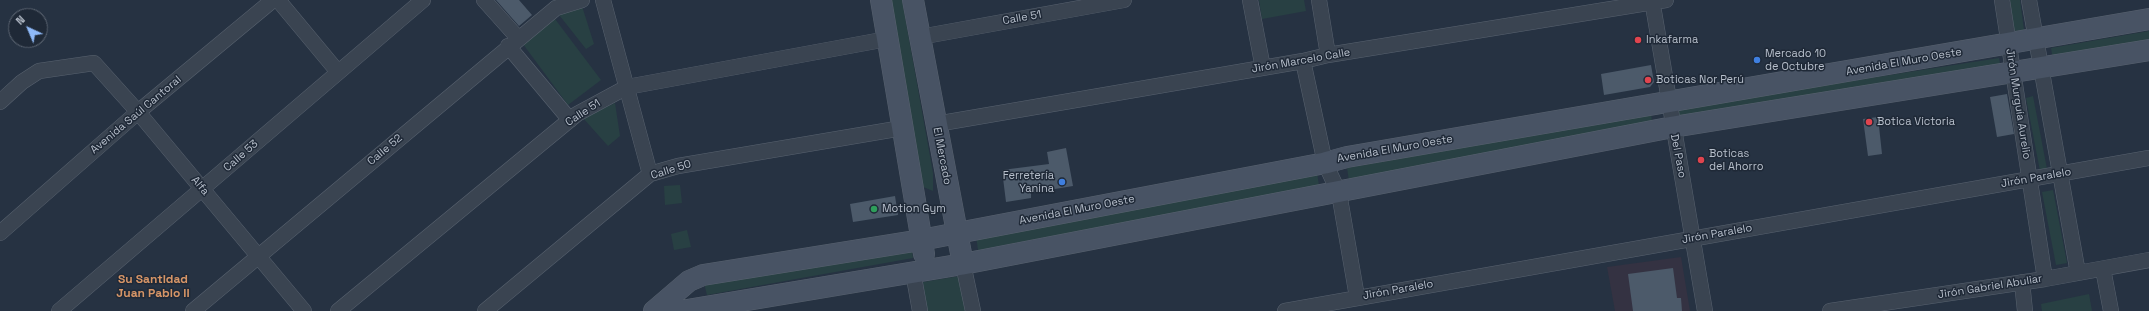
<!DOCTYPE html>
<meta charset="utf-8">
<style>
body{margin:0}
#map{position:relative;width:2149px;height:311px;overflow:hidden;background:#263242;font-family:"Space Grotesk",sans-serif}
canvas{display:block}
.north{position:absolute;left:8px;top:8px;width:40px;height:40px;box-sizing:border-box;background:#1f2937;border:1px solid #5c6572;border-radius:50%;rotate:316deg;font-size:11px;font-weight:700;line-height:16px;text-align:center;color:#b7bfcb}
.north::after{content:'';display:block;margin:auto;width:14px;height:18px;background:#8fbaf9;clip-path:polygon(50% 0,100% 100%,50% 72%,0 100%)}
</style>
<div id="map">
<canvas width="2149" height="311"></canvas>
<div class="north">N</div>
</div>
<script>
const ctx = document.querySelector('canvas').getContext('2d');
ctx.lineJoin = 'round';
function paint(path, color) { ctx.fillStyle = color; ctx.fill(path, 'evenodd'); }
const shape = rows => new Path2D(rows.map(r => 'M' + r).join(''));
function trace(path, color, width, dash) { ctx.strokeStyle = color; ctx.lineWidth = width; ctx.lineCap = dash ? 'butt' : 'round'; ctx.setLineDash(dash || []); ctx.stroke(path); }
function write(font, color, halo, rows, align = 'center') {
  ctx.font = font + ' "Space Grotesk",sans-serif'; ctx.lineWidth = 3; ctx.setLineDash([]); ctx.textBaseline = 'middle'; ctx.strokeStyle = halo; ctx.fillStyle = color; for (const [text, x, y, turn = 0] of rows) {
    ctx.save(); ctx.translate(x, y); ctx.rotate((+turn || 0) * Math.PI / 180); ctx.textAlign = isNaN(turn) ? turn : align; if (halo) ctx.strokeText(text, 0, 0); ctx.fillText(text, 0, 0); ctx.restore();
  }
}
paint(shape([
 [1681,257,1690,311,1615,311,1607,267]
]), '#343242');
paint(shape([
 [886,0,902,0,933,173,933,191,916,184],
 [1259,0,1304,0,1306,11,1262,19],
 [2010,0,2020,0,2024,30,2014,31],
 [581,3,594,44,586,49,556,11],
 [552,15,601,80,568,105,520,40],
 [2149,31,2149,44,2053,60,2051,48],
 [1999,58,2001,69,1680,119,1678,108],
 [2033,96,2047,169,2040,171,2026,98],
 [615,103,620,136,608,146,583,118],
 [1651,114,1653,127,1349,181,1347,168],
 [1317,172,1319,186,978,250,976,236],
 [680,185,682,203,665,205,664,186],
 [2053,190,2067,263,2056,265,2042,192],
 [687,230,691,247,674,250,671,234],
 [911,246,913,258,707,295,704,283],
 [960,276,966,311,927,311,923,282],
 [2089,294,2092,311,2042,311,2041,304]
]), '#284043');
paint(shape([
 [496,0,519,0,532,15,519,26],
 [1651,65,1654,82,1650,87,1604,95,1601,74],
 [2007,94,2014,134,1997,137,1990,97],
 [1878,117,1882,154,1868,156,1863,119],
 [1066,148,1073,186,1031,193,1031,198,1006,202,1002,170,1049,164,1047,152],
 [895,196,898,215,853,222,850,204],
 [1673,268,1677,298,1681,298,1682,311,1633,311,1628,274]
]), '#4c5a6a');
const street = shape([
 [278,0,338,72],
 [484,0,518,38],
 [603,0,650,174],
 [1250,0,1263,68],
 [1319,0,1328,55],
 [1652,0,1705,311],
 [2002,0,2045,279],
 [2029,0,2078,273],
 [920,37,1124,0],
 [508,46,570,120],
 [1303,61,1325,163,1339,193,1357,297],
 [0,102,22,82,39,71,94,63,138,112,304,311],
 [936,124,1303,61,1328,55,1666,0],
 [0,233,138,112,273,0],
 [963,264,973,311],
 [2103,269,2111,311],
 [913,272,920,311],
 [2022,282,2025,311],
 [59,311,423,0],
 [193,311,556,8,582,0],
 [338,311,577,114,627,87,887,39],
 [485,311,650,174,678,166,902,128],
 [1285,311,2149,158],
 [1830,311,2045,279,2149,260]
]);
const secondary = shape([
 [881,0,924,254],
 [913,0,963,264],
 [654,311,689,281,703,275,921,240,1325,163,1347,157,2149,19],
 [681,311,963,264,1673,127,2149,50]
]);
trace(street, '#58626f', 16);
trace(secondary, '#58626f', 22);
trace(street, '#3a4451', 15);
trace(secondary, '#485364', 21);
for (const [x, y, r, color] of [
 [1638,40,4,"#e0444e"],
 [1757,60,4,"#3f7fe0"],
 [1648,80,4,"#e0444e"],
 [1869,122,4,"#e0444e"],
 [1701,160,4,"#e0444e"],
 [1062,182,4,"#3f7fe0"],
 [874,209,4,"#2e9e5b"]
]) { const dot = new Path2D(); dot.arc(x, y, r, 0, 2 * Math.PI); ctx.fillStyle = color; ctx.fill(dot); trace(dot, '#1f2937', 1.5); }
write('11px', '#b7bfcb', '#1f2937', [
 ["Calle 51",1022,18,-10],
 ["Jirón Marcelo Calle",1301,61,-10],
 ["Avenida El Muro Oeste",1904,62,-10],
 ["Jirón Murguía Aurelio",2018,104,81],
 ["Calle 51",583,113,-33],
 ["Avenida Saúl Cantoral",136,115,-40],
 ["Avenida El Muro Oeste",1395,149,-10],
 ["Calle 52",385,150,-40],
 ["Calle 53",241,156,-41],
 ["El Mercado",942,156,79],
 ["Del Paso",1678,156,79],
 ["Calle 50",671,170,-17],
 ["Jirón Paralelo",2036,178,-10],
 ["Alfa",200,186,50],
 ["Avenida El Muro Oeste",1077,210,-11],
 ["Jirón Paralelo",1717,234,-10],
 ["Jirón Gabriel Abuliar",1990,287,-9],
 ["Jirón Paralelo",1398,290,-10]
]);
write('11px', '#b7bfcb', '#1f2937', [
 ["Inkafarma",1646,40],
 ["Mercado 10",1765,54],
 ["de Octubre",1765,67],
 ["Boticas Nor Perú",1656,80],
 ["Botica Victoria",1877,122],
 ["Boticas",1709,154],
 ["del Ahorro",1709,167],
 ["Ferretería",1054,176,"right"],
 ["Yanina",1054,189,"right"],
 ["Motion Gym",882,209]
], 'left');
write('bold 12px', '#d69567', '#1f2937', [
 ["Su Santidad",153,280],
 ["Juan Pablo II",153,294]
]);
</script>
